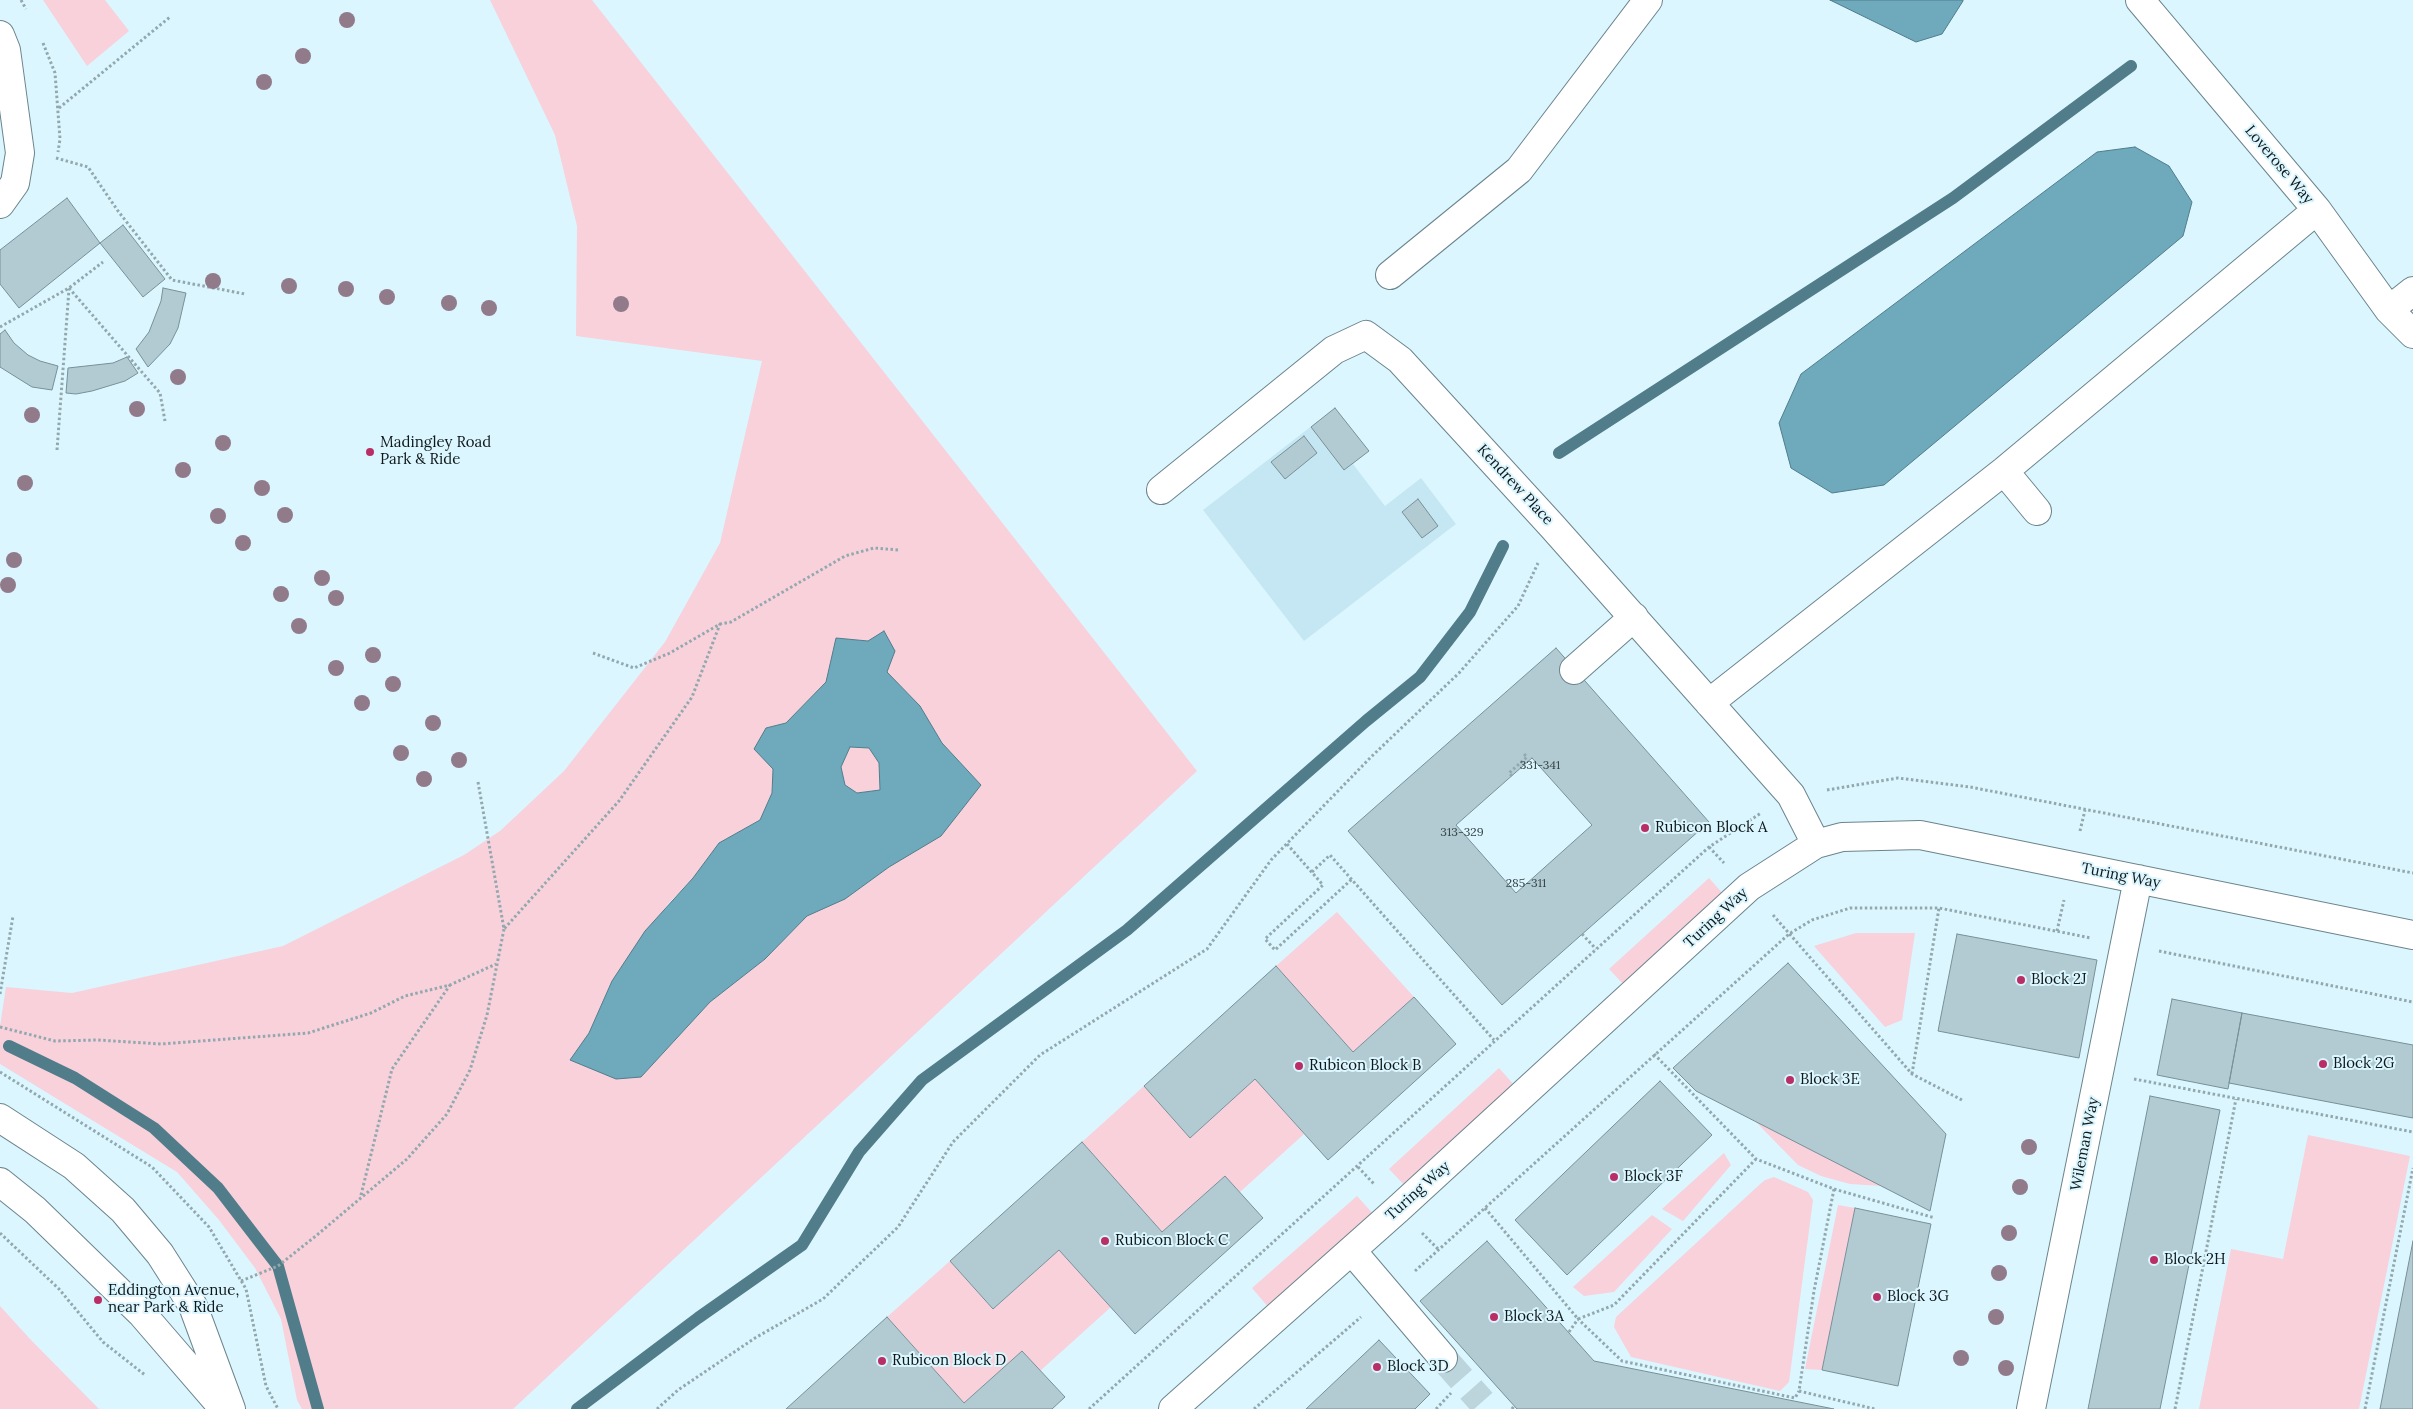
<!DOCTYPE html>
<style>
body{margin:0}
canvas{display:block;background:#dbf6fe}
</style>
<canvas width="2413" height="1409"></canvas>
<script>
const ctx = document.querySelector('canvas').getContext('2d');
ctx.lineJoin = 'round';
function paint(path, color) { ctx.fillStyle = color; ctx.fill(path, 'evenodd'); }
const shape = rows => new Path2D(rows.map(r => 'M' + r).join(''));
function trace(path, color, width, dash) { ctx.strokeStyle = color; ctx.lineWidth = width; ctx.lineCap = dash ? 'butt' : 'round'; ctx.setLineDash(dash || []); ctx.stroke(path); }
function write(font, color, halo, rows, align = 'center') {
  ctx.font = font + ' Lora,serif'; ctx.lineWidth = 4; ctx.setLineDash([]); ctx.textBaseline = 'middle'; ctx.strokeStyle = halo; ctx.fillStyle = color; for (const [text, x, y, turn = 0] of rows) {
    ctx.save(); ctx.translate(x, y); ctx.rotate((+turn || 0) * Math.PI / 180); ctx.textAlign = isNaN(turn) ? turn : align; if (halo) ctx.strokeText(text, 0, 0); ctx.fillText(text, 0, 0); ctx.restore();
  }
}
paint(shape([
 [1335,408,1369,451,1353,464,1385,506,1421,478,1456,524,1304,641,1203,510]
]), '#c5e7f3');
paint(shape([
 [43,0,105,0,129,31,87,66],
 [490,0,592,0,1197,771,513,1409,302,1409,297,1400,281,1319,255,1268,219,1220,177,1172,0,1064,0,1026,6,987,72,993,283,946,464,855,500,831,564,771,665,642,720,543,762,361,576,336,577,226,555,135],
 [836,638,868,641,887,672,920,706,942,743,981,785,889,867,845,899,807,916,765,959,710,1002,641,1077,571,1060,589,1033,612,981,668,904,693,878,719,843,760,820,772,793,773,769,766,728,786,723,826,682],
 [850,747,869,748,879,763,880,790,857,793,845,785,841,767],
 [1709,878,1725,896,1625,986,1609,969],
 [1337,912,1414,997,1353,1052,1276,966],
 [1856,933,1915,933,1902,1020,1885,1027,1814,946],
 [1499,1068,1515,1086,1406,1187,1389,1169],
 [1255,1079,1304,1134,1240,1192,1225,1176,1162,1232,1082,1142,1144,1086,1190,1138],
 [1753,1119,1882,1186,1850,1184,1821,1176,1798,1165],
 [2308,1135,2410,1156,2359,1409,2199,1409,2231,1249,2283,1259],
 [1724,1153,1731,1165,1683,1221,1662,1209],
 [1774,1177,1808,1192,1813,1200,1789,1382,1780,1391,1631,1357,1614,1327,1616,1317,1758,1186,1765,1180],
 [1357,1196,1375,1216,1269,1308,1252,1288],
 [1838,1205,1855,1208,1822,1370,1805,1369],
 [1652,1215,1672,1229,1614,1292,1584,1296,1573,1287],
 [1059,1250,1111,1307,1040,1371,1022,1351,964,1403,887,1317,950,1261,993,1309],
 [0,1306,30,1339,99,1409,0,1409]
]), '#f8d1db');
const water = shape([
 [1830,0,1963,0,1963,1,1942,34,1916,42,1830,0],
 [2135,147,2169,166,2192,202,2183,236,1884,485,1832,493,1791,468,1779,423,1801,374,2097,152,2135,147],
 [884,631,895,651,887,672,920,706,942,743,981,785,941,836,889,867,845,899,807,916,765,959,710,1002,641,1077,616,1079,570,1060,589,1033,612,981,645,931,693,878,719,843,760,820,772,793,773,769,754,749,766,728,786,723,826,682,836,638,868,641,884,631],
 [850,747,869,748,879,763,880,790,857,793,845,785,841,767,850,747]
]);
paint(water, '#6ea9bc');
trace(water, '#517d8b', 1);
trace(shape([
 [1559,453,1953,198,2131,66],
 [9,1046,75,1078,154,1128,218,1188,278,1266,318,1409],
 [577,1409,698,1318,802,1245,859,1152,922,1080,1127,930,1366,721,1420,677,1470,612,1503,546]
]), '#517d8b', 12);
const building = shape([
 [67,198,100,243,19,308,0,284,0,250,67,198],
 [123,225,165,279,143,297,100,243,123,225],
 [163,288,186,293,178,328,170,344,148,367,136,349,149,332,161,301,163,288],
 [5,330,14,343,28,355,40,361,58,366,52,390,32,387,0,367,0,334,5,330],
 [127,357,138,373,125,381,92,391,76,394,66,393,68,368,113,363,127,357],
 [1335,408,1369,451,1344,470,1311,427,1335,408],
 [1304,436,1317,453,1285,479,1271,462,1304,436],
 [1418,499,1438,526,1422,538,1402,512,1418,499],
 [1556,648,1709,822,1502,1005,1348,831,1556,648],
 [1532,758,1592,825,1516,893,1456,825,1532,758],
 [1957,934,2097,960,2079,1058,1938,1031,1957,934],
 [1788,963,1946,1134,1930,1211,1696,1091,1673,1068,1788,963],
 [1276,966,1353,1052,1414,997,1456,1044,1328,1160,1255,1079,1190,1138,1144,1086,1276,966],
 [2172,999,2242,1013,2228,1089,2157,1075,2172,999],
 [2242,1013,2413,1045,2413,1118,2229,1083,2242,1013],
 [1660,1081,1712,1135,1567,1275,1515,1220,1660,1081],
 [2150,1096,2220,1110,2160,1409,2088,1409,2150,1096],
 [1082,1142,1162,1232,1225,1176,1263,1218,1135,1334,1059,1250,993,1309,950,1261,1082,1142],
 [1855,1208,1931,1224,1898,1386,1822,1370,1855,1208],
 [1487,1241,1594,1361,1834,1409,1517,1409,1420,1301,1487,1241],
 [2413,1241,2413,1409,2380,1409,2413,1241],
 [887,1317,964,1403,1022,1351,1065,1397,1052,1409,786,1409,887,1317],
 [1379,1340,1430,1394,1415,1409,1306,1409,1379,1340]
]);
paint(building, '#b2cbd3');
trace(building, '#789098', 1);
trace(shape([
 [1443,1358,1482,1402]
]), '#bcd5dc', 28, [28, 14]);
const minor = shape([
 [2140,0,2317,210,2389,310,2413,334],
 [0,35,6,50,20,153,15,183,0,204],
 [1390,275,1519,170,1648,0],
 [2389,310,2413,291],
 [2004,471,2037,511],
 [1161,490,1334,350,1366,335,1400,360,1552,526,1791,795,1816,844],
 [1574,670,1634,617],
 [1709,703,2004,471,2317,210],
 [0,1118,74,1166,123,1210,160,1254,193,1306,231,1409],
 [0,1182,35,1210,142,1314,224,1409],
 [1352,1251,1443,1358],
 [1173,1409,1398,1209,1749,887,1816,844,1842,837,1920,835,2413,935],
 [2031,1409,2138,879]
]);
trace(minor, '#6c848c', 30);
trace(shape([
 [21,0,26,9],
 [43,43,55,73,60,139,58,152],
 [59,108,170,17],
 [56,158,88,167,118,211,172,280,245,294],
 [69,288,160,393,165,421],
 [0,327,69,288,103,262],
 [57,450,69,289],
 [593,653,634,668,670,653,720,624,731,622,845,556,874,548,899,550],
 [1512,776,1509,773,1527,757,1524,754],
 [478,782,504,929,619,801,692,697,720,624],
 [1827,790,1898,778,1970,787,2413,873],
 [2080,831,2085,810],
 [1287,844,1323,885,1265,939,1275,950,1352,879],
 [1709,847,1724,863],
 [1312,872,1330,855,1494,1040],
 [1773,915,1912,1074,1962,1100],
 [2057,931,2064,900],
 [1582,934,1596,949],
 [2159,951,2413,1002],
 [0,994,13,916],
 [0,1027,55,1041,98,1040,161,1044,308,1033,371,1013,405,996,450,985,496,964],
 [1654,1054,1756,1159,1834,1189,1935,1218],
 [0,1072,152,1167,209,1227,246,1289,266,1386,278,1409],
 [1912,1074,1939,908],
 [2134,1079,2413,1132],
 [1358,1167,1374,1184],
 [1834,1189,1814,1291,1799,1391,1875,1409],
 [361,1195,392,1069,450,985],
 [1485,1208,1578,1319,1614,1305,1756,1159],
 [0,1233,59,1289,103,1342,145,1375],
 [1422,1233,1439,1250],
 [1415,1271,1789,934,1812,920,1850,908,1939,908,2091,938],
 [241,1281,278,1266,317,1235,407,1159,447,1114,470,1070,487,1015,504,929],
 [1569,1332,1578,1319,1622,1361,1795,1398,1799,1391],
 [657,1409,678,1390,755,1338,823,1299,898,1227,953,1142,1040,1055,1207,949,1271,860,1371,757,1459,673,1518,606,1538,563],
 [1089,1409,1709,847,1761,813],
 [1254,1409,1361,1317],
 [1436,1409,1451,1393],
 [1512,1409,1514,1406],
 [2175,1409,2236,1099],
 [2365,1409,2413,1168]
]), '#93a8ae', 3, [2.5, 2.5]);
trace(minor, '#fff', 28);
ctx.fillStyle = '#917a8a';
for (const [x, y] of [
 [347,20],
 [303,56],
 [264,82],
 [213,281],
 [289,286],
 [346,289],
 [387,297],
 [449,303],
 [621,304],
 [489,308],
 [178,377],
 [137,409],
 [32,415],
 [223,443],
 [183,470],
 [25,483],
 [262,488],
 [285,515],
 [218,516],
 [243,543],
 [14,560],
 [322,578],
 [8,585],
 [281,594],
 [336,598],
 [299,626],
 [373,655],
 [336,668],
 [393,684],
 [362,703],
 [433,723],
 [401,753],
 [459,760],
 [424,779],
 [2029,1147],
 [2020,1187],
 [2009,1233],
 [1999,1273],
 [1996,1317],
 [1961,1358],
 [2006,1368]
]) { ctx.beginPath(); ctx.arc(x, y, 8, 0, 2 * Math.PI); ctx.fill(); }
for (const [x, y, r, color] of [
 [370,452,5,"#ba2e66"],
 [1645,828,5,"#ba2e66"],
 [2021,980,5,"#ba2e66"],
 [2323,1064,5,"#ba2e66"],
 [1299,1066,5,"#ba2e66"],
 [1790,1080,5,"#ba2e66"],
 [1614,1177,5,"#ba2e66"],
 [1105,1241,5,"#ba2e66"],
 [2154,1260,5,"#ba2e66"],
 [1877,1297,5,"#ba2e66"],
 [98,1300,5,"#ba2e66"],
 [1494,1317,5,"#ba2e66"],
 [882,1361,5,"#ba2e66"],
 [1377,1367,5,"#ba2e66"]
]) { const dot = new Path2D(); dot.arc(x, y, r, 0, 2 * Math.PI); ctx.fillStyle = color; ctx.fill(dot); trace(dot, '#dbf6fe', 2); }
write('12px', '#374448', null, [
 ["331-341",1540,766],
 ["313-329",1462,833],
 ["285-311",1526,884]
]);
write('15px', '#0e171a', '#dbf6fe', [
 ["Loverose Way",2279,165,50],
 ["Kendrew Place",1515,485,47],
 ["Turing Way",2121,876,11],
 ["Turing Way",1716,918,-43],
 ["Wileman Way",2085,1144,-79],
 ["Turing Way",1418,1191,-42]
]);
write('15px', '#0e171a', '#dbf6fe', [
 ["Madingley Road",380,443],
 ["Park & Ride",380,460],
 ["Rubicon Block A",1655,828],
 ["Block 2J",2031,980],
 ["Block 2G",2333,1064],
 ["Rubicon Block B",1309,1066],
 ["Block 3E",1800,1080],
 ["Block 3F",1624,1177],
 ["Rubicon Block C",1115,1241],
 ["Block 2H",2164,1260],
 ["Eddington Avenue,",108,1291],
 ["near Park & Ride",108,1308],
 ["Block 3G",1887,1297],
 ["Block 3A",1504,1317],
 ["Rubicon Block D",892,1361],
 ["Block 3D",1387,1367]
], 'left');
</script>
